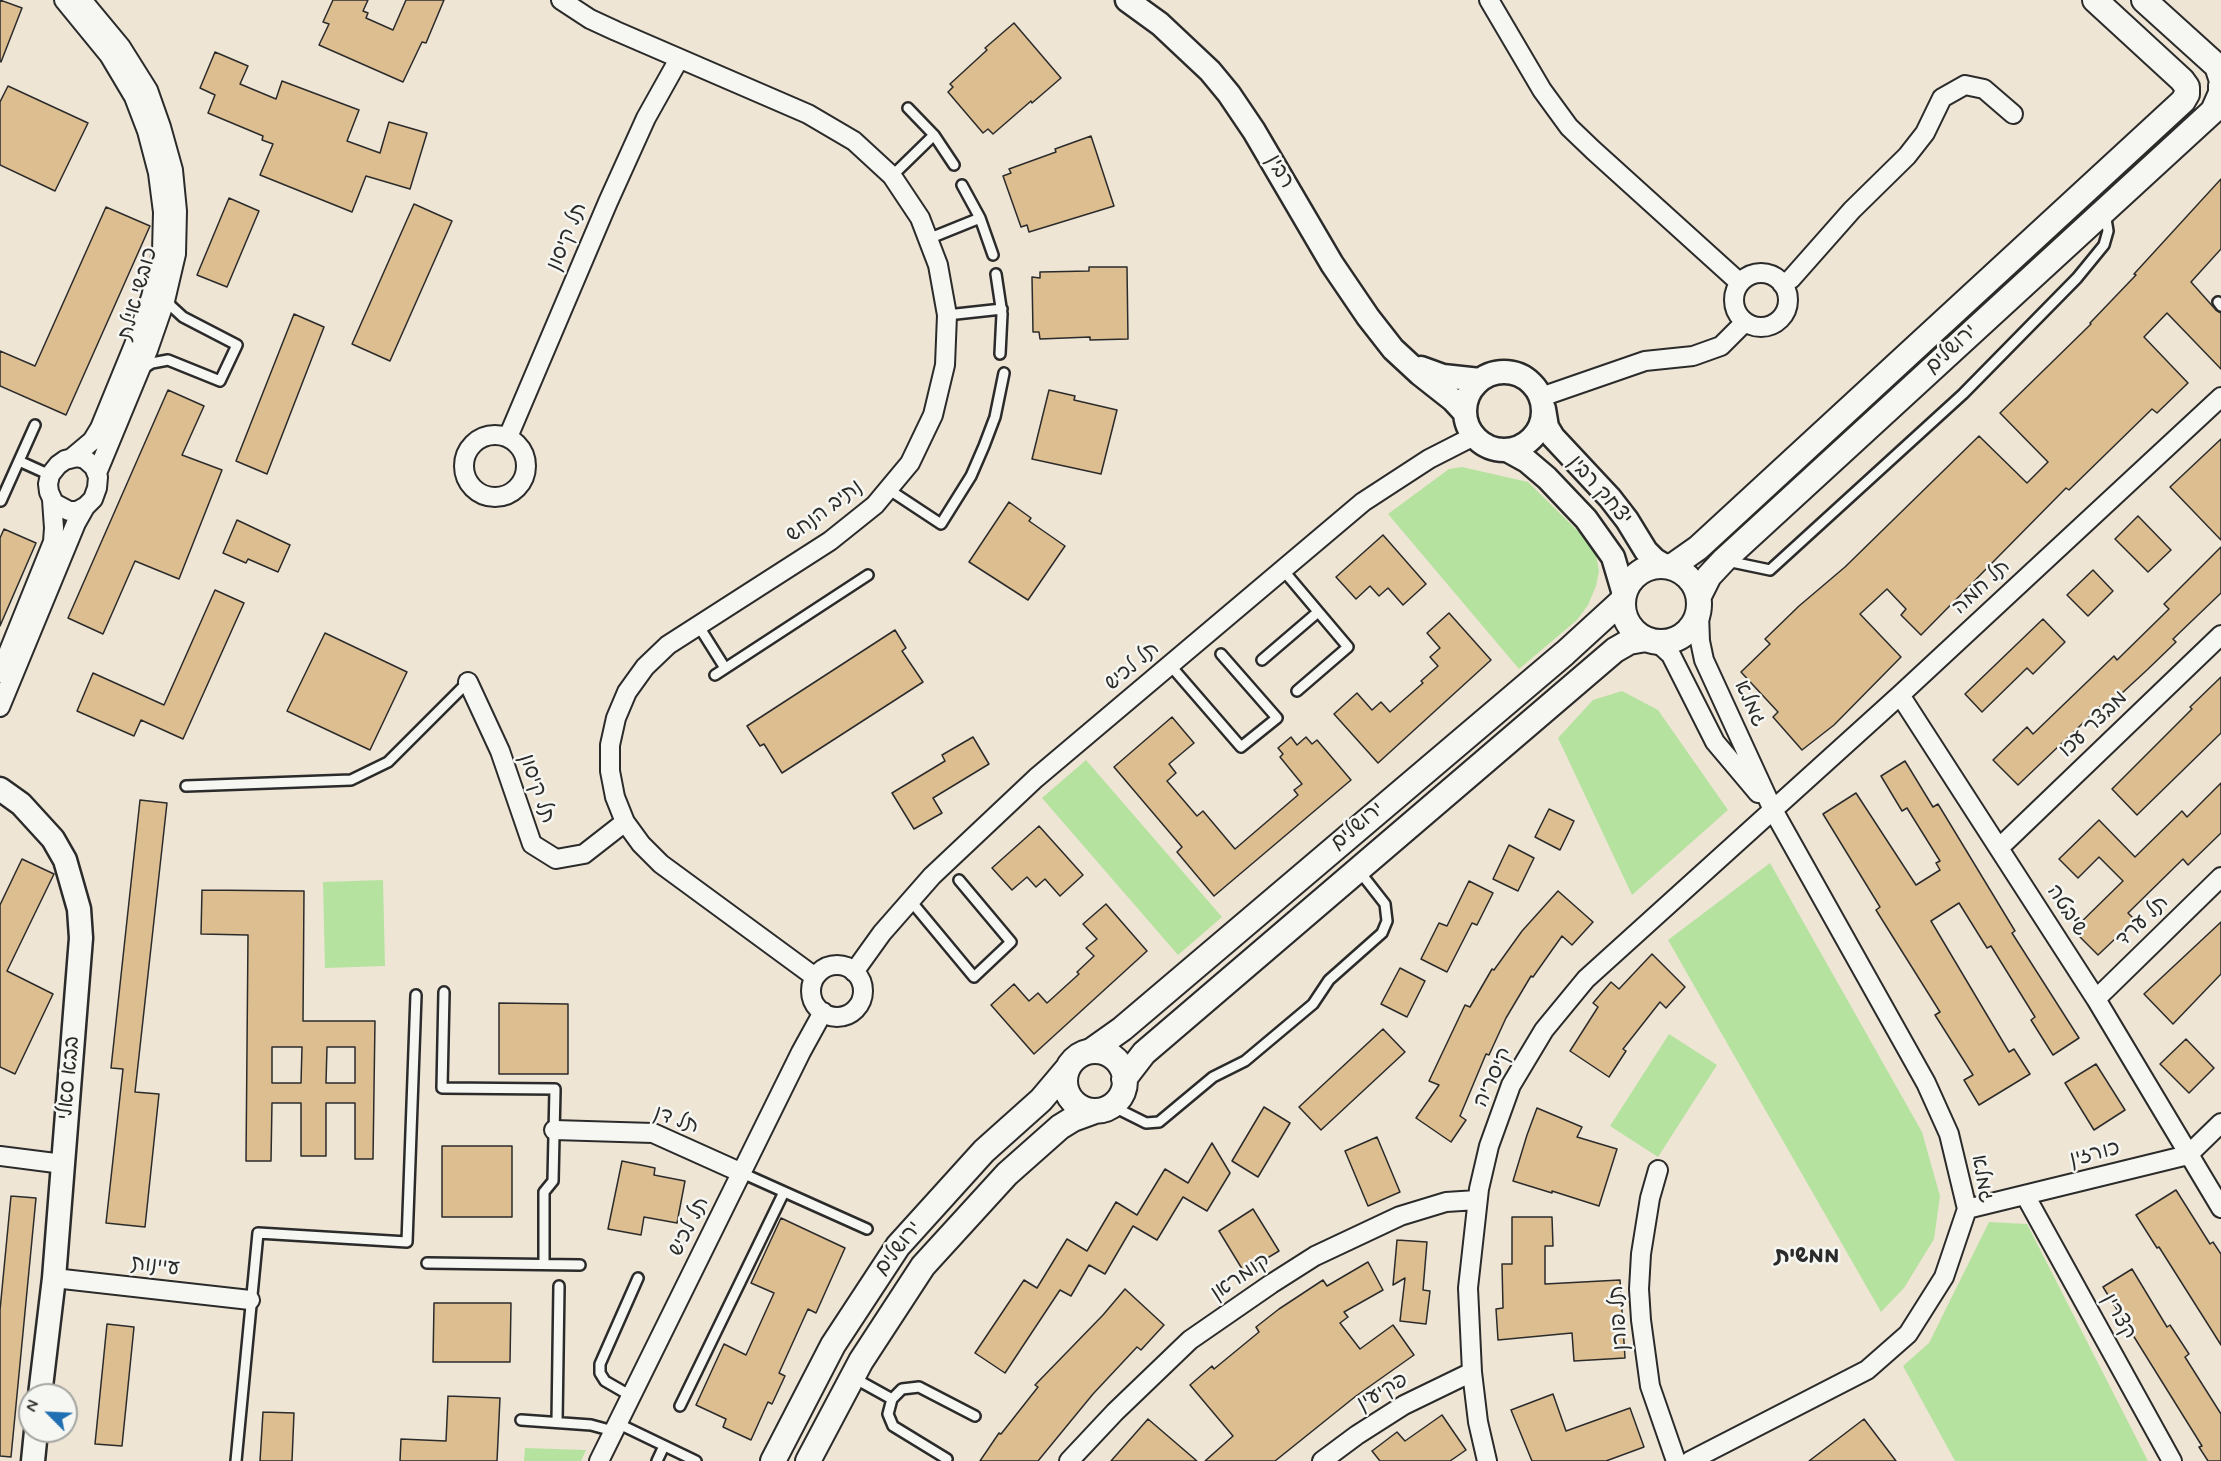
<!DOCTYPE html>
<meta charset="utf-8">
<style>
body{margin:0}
#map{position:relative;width:2221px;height:1461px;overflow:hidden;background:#eee5d5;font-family:Mynerve,sans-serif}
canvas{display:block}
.north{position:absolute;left:18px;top:1383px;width:60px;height:60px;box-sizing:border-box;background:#f6f6f2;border:2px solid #a5a5a2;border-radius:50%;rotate:294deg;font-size:16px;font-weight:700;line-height:24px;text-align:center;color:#2b2b2b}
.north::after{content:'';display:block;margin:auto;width:21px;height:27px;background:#1f6fb2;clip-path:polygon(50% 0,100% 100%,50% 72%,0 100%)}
</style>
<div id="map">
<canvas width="2221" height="1461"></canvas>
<div class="north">N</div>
</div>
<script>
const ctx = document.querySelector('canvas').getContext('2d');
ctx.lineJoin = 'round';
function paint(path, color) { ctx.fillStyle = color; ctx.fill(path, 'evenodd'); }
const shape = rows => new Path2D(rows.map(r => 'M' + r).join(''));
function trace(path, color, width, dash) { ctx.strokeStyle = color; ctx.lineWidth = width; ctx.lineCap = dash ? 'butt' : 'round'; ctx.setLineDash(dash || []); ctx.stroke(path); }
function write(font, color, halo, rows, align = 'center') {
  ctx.font = font + ' Mynerve,"Playpen Sans Hebrew",sans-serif'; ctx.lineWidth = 5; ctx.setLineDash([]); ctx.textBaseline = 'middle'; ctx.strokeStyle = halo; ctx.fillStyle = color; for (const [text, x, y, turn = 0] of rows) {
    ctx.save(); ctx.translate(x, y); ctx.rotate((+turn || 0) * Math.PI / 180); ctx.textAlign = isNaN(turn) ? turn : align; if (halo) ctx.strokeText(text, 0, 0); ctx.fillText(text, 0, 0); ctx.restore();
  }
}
paint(shape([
 [1462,467,1528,482,1590,543,1596,555,1599,571,1596,586,1588,605,1577,620,1519,669,1388,514,1449,469],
 [1622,691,1658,710,1728,810,1632,895,1558,738,1593,700],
 [1086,760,1222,917,1178,955,1042,798],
 [1770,863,1922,1132,1940,1196,1934,1239,1904,1288,1881,1312,1668,940],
 [383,880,385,966,325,968,323,882],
 [1669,1034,1717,1065,1658,1157,1610,1126],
 [1989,1222,2027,1224,2148,1461,1955,1461,1903,1366,1929,1343],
 [525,1448,586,1450,581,1461,524,1461]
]), '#b6e2a0');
const building = shape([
 [0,0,22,8,1,62,0,61,0,0],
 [333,0,368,0,363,11,368,13,366,18,393,30,406,0,444,0,426,43,422,42,403,82,319,45,329,24,323,22,333,0],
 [1014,23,1061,78,1032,103,1031,101,993,134,988,129,983,133,948,92,953,87,950,84,987,50,985,48,1014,23],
 [215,52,248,66,240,84,276,99,282,81,359,110,347,141,380,153,389,122,427,133,410,189,366,176,352,212,260,175,273,144,262,140,263,136,208,113,215,95,200,88,215,52],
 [8,86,88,123,55,191,0,165,0,102,8,86],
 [1091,136,1114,206,1029,232,1027,225,1021,227,1003,176,1011,173,1009,169,1056,152,1055,149,1091,136],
 [2221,179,2221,249,2191,282,2216,310,2221,313,2221,369,2167,313,2144,337,2188,383,2157,413,2152,409,2069,490,2066,488,1921,635,1901,615,1906,609,1887,589,1860,614,1901,657,1834,725,1802,750,1773,717,1778,712,1741,672,1770,644,1765,639,1799,606,1845,567,1979,436,2027,483,2048,462,2000,413,2091,324,2090,323,2136,275,2134,274,2221,179],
 [229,198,259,211,227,287,197,275,229,198],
 [414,204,452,221,390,361,352,344,414,204],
 [106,207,150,226,66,415,0,386,0,351,35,366,106,207],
 [1089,267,1127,267,1128,339,1090,340,1090,337,1040,339,1039,332,1033,332,1032,277,1040,278,1040,272,1089,271,1089,267],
 [294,314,324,327,267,474,236,461,294,314],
 [168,390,204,406,182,455,222,470,179,579,135,561,103,634,68,618,168,390],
 [1049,390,1075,396,1074,400,1117,410,1101,474,1032,459,1049,390],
 [2221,439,2221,540,2170,487,2221,439],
 [1009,502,1031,518,1029,521,1065,546,1028,600,969,562,1009,502],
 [2138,516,2171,550,2148,572,2115,539,2138,516],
 [237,520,290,545,278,572,248,559,246,563,223,553,237,520],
 [4,529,36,543,0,626,0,538,4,529],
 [1383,535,1426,584,1403,605,1388,588,1379,596,1370,586,1356,599,1336,577,1383,535],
 [2221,547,2221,593,2173,639,2176,642,2147,670,2108,706,2104,703,2018,785,1993,760,2027,727,2033,734,2114,656,2117,660,2169,609,2164,604,2221,547],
 [2093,570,2113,591,2088,616,2067,595,2093,570],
 [215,590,244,603,183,739,141,720,134,736,77,711,93,673,164,705,215,590],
 [1449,613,1491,660,1378,763,1334,714,1357,693,1372,710,1381,702,1390,712,1423,683,1421,681,1438,666,1430,657,1440,648,1427,633,1449,613],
 [2043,619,2065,642,2033,674,2027,668,1982,712,1965,694,2043,619],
 [895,630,906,648,902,651,923,682,782,773,764,744,760,746,747,726,895,630],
 [325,633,407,672,370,750,287,711,325,633],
 [2221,677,2221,733,2137,815,2112,789,2192,709,2190,707,2221,677],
 [1172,717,1194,743,1169,764,1176,773,1167,781,1197,816,1203,811,1235,849,1298,795,1294,790,1302,784,1280,757,1283,754,1278,748,1291,737,1297,745,1306,737,1312,744,1317,740,1351,780,1214,896,1177,852,1182,847,1114,767,1172,717],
 [973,737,989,764,933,798,942,813,914,829,892,793,945,761,942,755,973,737],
 [1905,761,1933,807,1938,804,2015,931,2012,933,2079,1038,2053,1055,2031,1020,2035,1017,1991,946,1987,948,1959,903,1931,921,2009,1052,2014,1049,2030,1074,1979,1105,1964,1080,1973,1075,1935,1015,1940,1012,1876,910,1880,907,1823,814,1856,793,1916,885,1940,870,1936,863,1940,861,1907,808,1902,811,1881,776,1905,761],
 [2221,783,2221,833,2188,865,2183,859,2128,913,2135,920,2098,955,2073,930,2123,881,2099,857,2078,878,2059,859,2099,820,2135,857,2182,811,2187,817,2221,783],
 [140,800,167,803,135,1092,159,1094,145,1227,106,1223,123,1069,111,1068,140,800],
 [1549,809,1574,821,1560,850,1535,837,1549,809],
 [1039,826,1083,875,1060,896,1045,879,1036,887,1027,877,1012,890,992,868,1039,826],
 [1509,845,1534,858,1518,891,1493,879,1509,845],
 [22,859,54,874,7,971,53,994,15,1074,0,1067,0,905,22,859],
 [1469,881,1493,893,1477,925,1472,923,1447,972,1421,959,1439,923,1447,926,1469,881],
 [202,890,304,891,303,1021,375,1021,373,1159,355,1159,355,1103,326,1103,326,1156,301,1156,301,1103,272,1103,271,1161,246,1161,248,935,201,934,202,890],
 [272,1047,302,1047,301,1083,272,1083,272,1047],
 [327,1047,355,1047,355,1083,326,1083,327,1047],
 [1558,891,1593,922,1572,945,1562,936,1533,977,1531,976,1506,1018,1489,1055,1486,1054,1460,1116,1466,1120,1451,1142,1416,1118,1439,1085,1429,1081,1465,1005,1470,1007,1492,969,1494,970,1522,931,1558,891],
 [1106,904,1147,951,1034,1054,991,1005,1014,984,1029,1001,1038,993,1047,1003,1079,974,1077,972,1094,956,1086,948,1097,939,1083,924,1106,904],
 [2221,922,2221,974,2173,1024,2144,994,2221,922],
 [1652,954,1685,987,1666,1008,1660,1002,1623,1049,1626,1051,1609,1077,1570,1051,1598,1007,1593,1003,1611,982,1619,989,1652,954],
 [1400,968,1425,981,1407,1017,1381,1004,1400,968],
 [499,1003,568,1004,568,1074,499,1074,499,1003],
 [1383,1029,1405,1052,1321,1130,1299,1107,1383,1029],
 [2186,1039,2214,1068,2189,1093,2160,1064,2186,1039],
 [2096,1064,2125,1110,2094,1130,2065,1083,2096,1064],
 [1264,1107,1290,1123,1258,1177,1232,1161,1264,1107],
 [1537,1108,1582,1127,1577,1137,1617,1149,1599,1206,1552,1191,1552,1193,1513,1181,1527,1135,1537,1108],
 [1377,1137,1400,1192,1368,1206,1345,1151,1377,1137],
 [1212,1143,1230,1173,1207,1211,1183,1197,1157,1240,1133,1226,1105,1274,1089,1265,1071,1296,1060,1290,1005,1373,975,1353,1024,1280,1037,1288,1067,1239,1087,1251,1116,1202,1137,1215,1165,1169,1188,1183,1212,1143],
 [442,1146,512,1146,512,1217,442,1217,442,1146],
 [622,1161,655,1168,654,1175,685,1181,677,1223,644,1217,641,1235,608,1229,622,1161],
 [2176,1190,2210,1244,2213,1242,2221,1254,2221,1345,2159,1247,2157,1248,2136,1215,2176,1190],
 [11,1196,36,1198,11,1457,0,1456,0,1310,11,1196],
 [1253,1209,1279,1251,1244,1272,1219,1231,1253,1209],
 [1512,1217,1552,1217,1553,1246,1545,1246,1545,1284,1620,1280,1625,1358,1574,1361,1572,1333,1498,1340,1496,1309,1503,1308,1502,1264,1512,1264,1512,1217],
 [781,1218,845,1248,816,1313,808,1309,779,1373,785,1376,772,1404,768,1402,751,1440,723,1427,726,1419,696,1405,724,1344,746,1355,774,1293,751,1283,781,1218],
 [1397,1240,1427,1242,1423,1290,1430,1291,1426,1324,1400,1321,1405,1278,1393,1285,1397,1240],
 [1368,1262,1383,1290,1344,1312,1348,1317,1340,1323,1360,1349,1393,1325,1414,1355,1356,1396,1275,1461,1205,1461,1233,1436,1190,1385,1212,1366,1214,1369,1259,1332,1256,1327,1279,1309,1323,1280,1327,1286,1368,1262],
 [2132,1269,2167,1327,2170,1325,2189,1354,2185,1357,2221,1414,2221,1461,2208,1461,2199,1447,2202,1446,2103,1287,2132,1269],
 [1125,1289,1164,1325,1141,1350,1137,1347,1093,1394,1038,1461,980,1461,999,1433,1001,1434,1038,1387,1035,1385,1103,1315,1125,1289],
 [434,1303,511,1303,510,1362,433,1362,434,1303],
 [107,1324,134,1327,122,1446,95,1444,107,1324],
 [1553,1394,1566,1431,1630,1408,1644,1447,1606,1461,1532,1461,1511,1410,1553,1394],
 [448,1396,500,1398,497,1461,400,1461,401,1439,446,1441,448,1396],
 [263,1412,294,1413,292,1461,260,1461,263,1412],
 [1442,1415,1466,1450,1450,1461,1380,1461,1372,1451,1397,1432,1405,1441,1442,1415],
 [1148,1419,1197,1461,1111,1461,1148,1419],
 [1864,1419,1896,1461,1809,1461,1864,1419]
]);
paint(building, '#dcbe90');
trace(building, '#2b2b2b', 1.5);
const service = shape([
 [908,108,934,135,954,165],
 [892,176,934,135],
 [962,185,980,218,993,255],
 [928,239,980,218],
 [996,274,1002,314,1000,354],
 [2218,302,2221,306],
 [947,315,1002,309],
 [144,368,152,363,168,360,220,381,237,345,183,317,171,306,167,299],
 [19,461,50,475],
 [888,489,941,524,971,476,984,446,995,417,1004,373],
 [1,501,35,425],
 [1727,561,1770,570,1963,394,2077,278,2104,245,2108,231,2105,213],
 [1283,570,1348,647,1297,691],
 [698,625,725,668],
 [1262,660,1318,612],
 [1170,665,1241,747,1277,718,1221,654],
 [715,675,868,575],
 [186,786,351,780,388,762,468,682],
 [910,900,974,977,1011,942,959,880],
 [444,992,442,1088,555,1089,553,1181,544,1192,544,1264],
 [1112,1106,1146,1123,1159,1122,1213,1077,1245,1061,1313,1004,1329,980,1382,933,1387,921,1385,904,1360,872],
 [742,1173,867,1229],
 [427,1263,580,1265],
 [854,1378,892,1399],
 [631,1396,605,1381,600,1373,600,1364,638,1278],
 [680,1406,784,1192],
 [521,1420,591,1425,613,1431],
 [557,1422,559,1286],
 [617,1423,696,1461],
 [947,1459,893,1426,888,1414,892,1399,902,1389,919,1387,975,1416],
 [236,1461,258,1233,407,1242,416,995],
 [657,1461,664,1446]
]);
const minor = shape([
 [64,0,109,55,134,97,147,131,158,173,163,212,162,252,151,297,134,345,100,428,92,441,73,457],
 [82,0,121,47,148,90,161,127,173,170,177,211,176,254,165,301,148,350,97,473],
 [561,0,590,19,616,31,808,114,854,141,892,176,920,218,938,265,947,315,945,365,933,415,910,463,875,505,830,541,668,645,645,667,627,692,616,718,610,745,610,771,615,797,625,822,641,844,661,864,815,977],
 [1489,0,1542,90,1569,127,1593,150,1740,283],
 '1734 300a27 27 0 1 1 54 0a27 27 0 1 1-54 0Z',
 [1782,284,1791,279,1852,210,1907,156,1925,133,1942,98,1965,85,1984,89,2013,114],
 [1541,397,1645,361,1693,356,1721,346,1745,322],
 '464 466a31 31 0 1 1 62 0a31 31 0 1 1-62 0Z',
 [508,437,608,202,646,118,679,59],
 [77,457,85,459,94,467,98,477,97,488,93,499,86,506,77,511,69,511,54,503,49,492,48,484,50,475,58,465,65,460,77,457],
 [1658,643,1671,655,1715,742,1758,793],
 [0,673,53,542,54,528,52,500],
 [468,682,500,751,532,844,556,859,584,854,625,822],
 [1900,695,2096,999,2221,1208],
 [0,707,76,523,85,507],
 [1999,848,2221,635],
 '811 991a26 26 0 1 1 52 0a26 26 0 1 1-52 0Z',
 [854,972,882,933,932,876,1036,778,1363,502,1429,459,1474,436],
 [2096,999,2221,877],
 [554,1130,653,1133,742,1173],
 [0,1156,63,1164],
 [1658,1170,1650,1198,1641,1254,1639,1289,1641,1320,1650,1386,1676,1461],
 [2025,1195,2172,1461],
 [1967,1209,2188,1155,2221,1123],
 [54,1278,250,1300],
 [599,1461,801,1052,823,1012],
 [1069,1461,1115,1412,1190,1340,1271,1284,1315,1256,1400,1216,1446,1202,1477,1200],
 [1322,1461,1357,1435,1404,1405,1472,1372],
 [1487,1461,1478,1422,1472,1372,1468,1288,1479,1189,1489,1146,1511,1085,1544,1030,1586,979,1900,695,2221,397],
 [1690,1461,1867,1370,1908,1334,1944,1277,1967,1209,1949,1134,1926,1083,1773,810,1704,660,1700,641,1699,614]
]);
const tertiary = shape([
 [1127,0,1160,24,1210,71,1229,94,1254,131,1332,264,1368,317,1393,349,1420,374,1453,400,1465,413],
 [1421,368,1443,376,1480,380],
 '1465 411a39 39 0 1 1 78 0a39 39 0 1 1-78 0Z',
 [1544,409,1547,427,1553,437,1610,498,1627,520,1646,551,1655,560,1665,566],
 [1507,450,1527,461,1547,478,1586,519,1613,557,1624,594],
 [0,789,21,804,53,839,65,860,79,909,81,938,63,1164,54,1278,40,1395],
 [33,1461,36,1431]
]);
const secondary = shape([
 [2095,0,2182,80,2187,87,2187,94],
 [2144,0,2217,66,2221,78],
 '1623 604a38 38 0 1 1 76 0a38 38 0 1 1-76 0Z',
 [1671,567,1698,548,2183,101,2187,94],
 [1699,596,1709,576,1724,560,2213,111,2221,93,2221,86],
 [1091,1051,1122,1029,1565,653,1623,600],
 '1065 1081a30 30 0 1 1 60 0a30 30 0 1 1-60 0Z',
 [1124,1079,1144,1053,1615,650,1629,642,1646,639],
 [773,1461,833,1345,898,1246,984,1151,1041,1100,1068,1068],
 [808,1461,861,1361,923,1266,1007,1174,1060,1127,1073,1119,1095,1111]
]);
trace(service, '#2b2b2b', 14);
trace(minor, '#2b2b2b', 22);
trace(tertiary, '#2b2b2b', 27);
trace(secondary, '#2b2b2b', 28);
trace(service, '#f6f6f2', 9);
trace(minor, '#f6f6f2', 18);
trace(tertiary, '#f6f6f2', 22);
trace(secondary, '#f6f6f2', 24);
write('21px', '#2b2b2b', '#f6f6f2', [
 ["רבין",1279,172,60],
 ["תל קיסון",568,237,-67],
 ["כובשי אילת",139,294,-74],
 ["ירושלים",1952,350,-43],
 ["יצחק רבין",1599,491,49],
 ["נתיב הנחש",825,512,-37],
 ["תל חמה",1982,588,-43],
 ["תל לכיש",1133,667,-40],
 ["גמלא",1749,704,65],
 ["מבצר עכו",2094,725,-44],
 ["תל קיסון",536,789,71],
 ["ירושלים",1358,827,-40],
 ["שיבטה",2066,911,57],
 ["תל ערד",2143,922,-44],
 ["בבא סאלי",70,1078,-85],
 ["קיסריה",1494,1078,-65],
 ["תל דן",676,1121,19],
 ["כורזין",2095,1155,-14],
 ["גמלא",1981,1179,80],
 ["תל לכיש",690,1227,-63],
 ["ירושלים",899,1249,-52],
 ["עיינות",155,1267,7],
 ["קומראן",1241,1278,-34],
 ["קצרין",2118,1317,61],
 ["תל פורן",1620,1318,-94],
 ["פקיעין",1383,1393,-30]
]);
write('bold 22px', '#2b2b2b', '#f6f6f2', [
 ["ממשית",1807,1257]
]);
</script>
